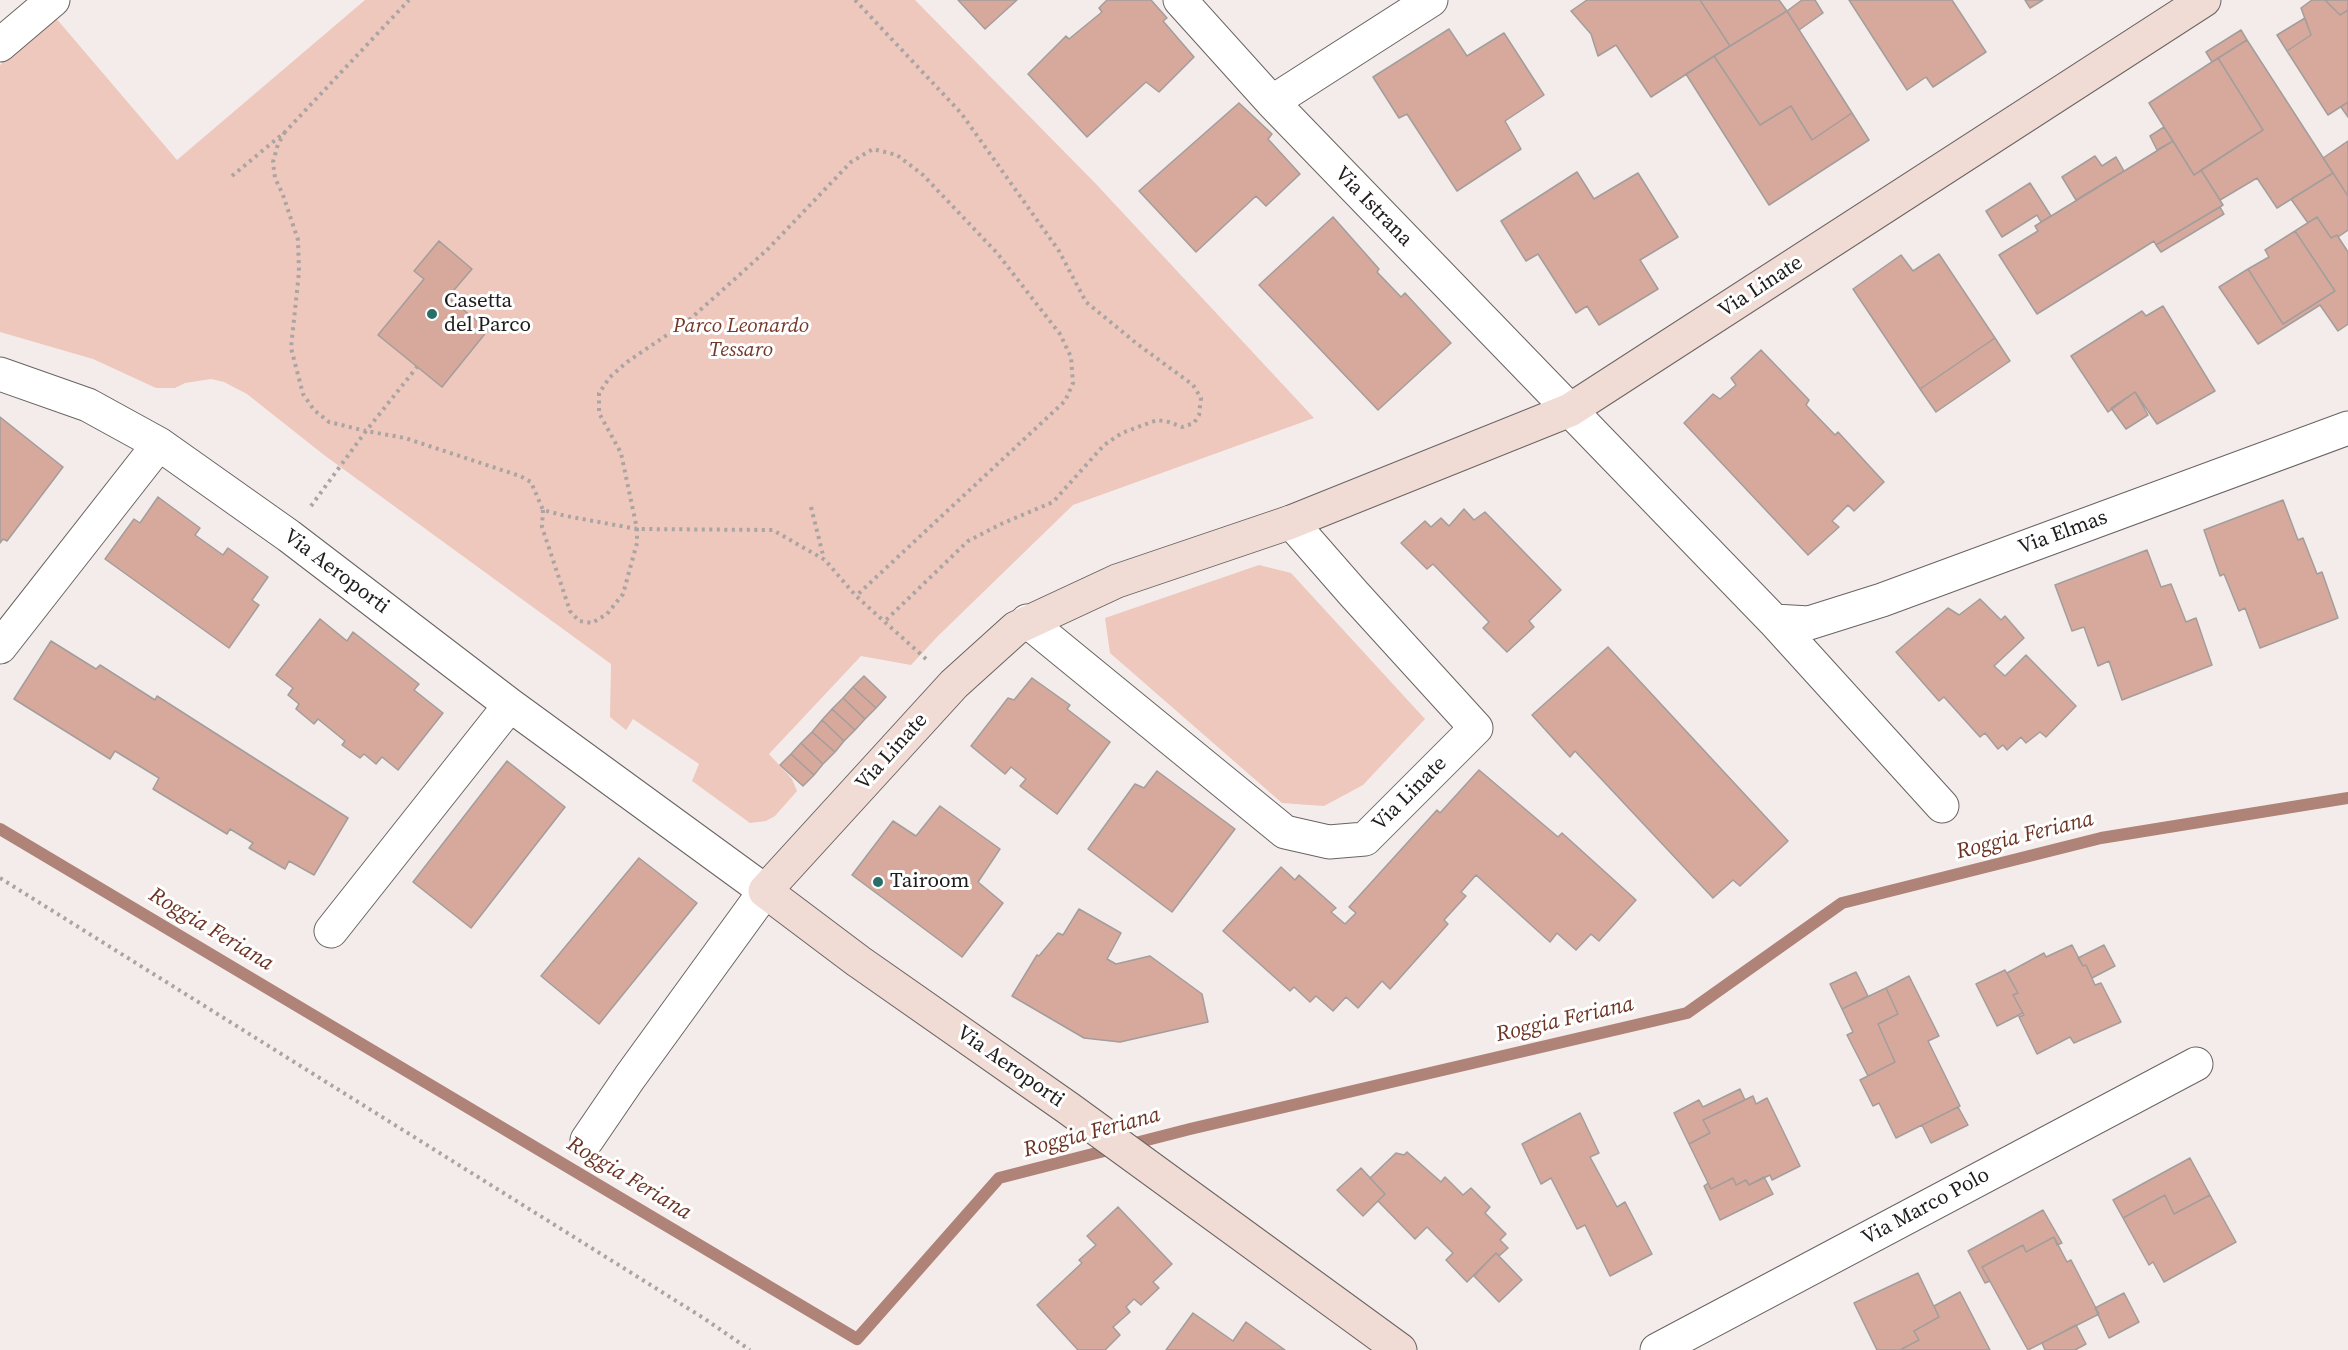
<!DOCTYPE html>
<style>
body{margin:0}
canvas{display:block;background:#f3ecea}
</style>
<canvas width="2348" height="1350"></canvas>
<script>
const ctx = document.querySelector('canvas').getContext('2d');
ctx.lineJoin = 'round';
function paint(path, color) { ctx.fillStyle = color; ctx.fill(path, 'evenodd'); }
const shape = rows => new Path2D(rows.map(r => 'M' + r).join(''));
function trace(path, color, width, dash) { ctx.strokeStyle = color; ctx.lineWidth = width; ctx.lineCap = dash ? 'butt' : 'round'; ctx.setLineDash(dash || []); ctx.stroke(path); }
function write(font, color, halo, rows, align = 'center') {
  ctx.font = font + ' "Source Serif 4",serif'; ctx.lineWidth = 6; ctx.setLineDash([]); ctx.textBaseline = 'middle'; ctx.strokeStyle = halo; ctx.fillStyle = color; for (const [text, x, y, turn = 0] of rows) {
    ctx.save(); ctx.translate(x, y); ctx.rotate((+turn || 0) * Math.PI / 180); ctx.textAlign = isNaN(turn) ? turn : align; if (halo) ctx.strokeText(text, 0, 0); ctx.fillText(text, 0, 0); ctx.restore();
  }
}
paint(shape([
 [365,0,915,0,1096,184,1314,418,1073,505,938,636,911,665,861,656,769,754,792,779,797,791,775,816,766,821,750,823,692,781,699,764,633,719,626,730,610,717,611,664,324,455,247,394,224,382,211,379,185,383,175,388,156,388,93,359,0,332,0,65,55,17,177,160],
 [1259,565,1291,573,1425,719,1363,785,1324,806,1282,803,1110,653,1105,618]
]), '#eec8bd');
trace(shape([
 [0,829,857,1339,999,1178,1190,1129,1687,1013,1842,903,2101,838,2348,798]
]), '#af8377', 12);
const building = shape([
 [958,0,1017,0,985,29,958,0],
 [1107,0,1151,0,1167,18,1163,21,1194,57,1159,92,1146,82,1087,137,1028,74,1066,36,1069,39,1102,12,1099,8,1107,0],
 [1587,0,1700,0,1730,46,1651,97,1616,45,1598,56,1591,34,1571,11,1587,0],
 [1700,0,1779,0,1787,11,1730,46,1700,0],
 [1802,0,1815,0,1823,13,1799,30,1787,11,1802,0],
 [1849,0,1952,0,1986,52,1933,87,1926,77,1907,90,1849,0],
 [2025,0,2043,0,2030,8,2025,0],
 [2312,0,2325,0,2340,15,2348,10,2348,102,2328,115,2287,51,2311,35,2301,8,2312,0],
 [2328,0,2348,0,2348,10,2340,15,2326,1,2328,0],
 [1787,11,1852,113,1812,140,1791,106,1760,125,1714,56,1787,11],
 [2305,18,2311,35,2287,51,2277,35,2305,18],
 [1449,29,1467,56,1504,33,1544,95,1505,121,1521,149,1457,191,1407,114,1399,118,1373,77,1449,29],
 [2241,30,2247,40,2212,62,2206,52,2241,30],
 [2247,40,2333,173,2277,208,2257,178,2220,200,2201,170,2263,130,2218,58,2247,40],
 [1714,56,1760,125,1791,106,1812,140,1852,113,1869,140,1769,205,1686,74,1714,56],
 [2218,58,2263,130,2194,175,2149,103,2218,58],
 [2348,102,2348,117,2341,107,2348,102],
 [1239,103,1272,134,1268,139,1300,174,1266,206,1256,196,1196,252,1139,191,1239,103],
 [2164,127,2173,141,2157,150,2150,136,2164,127],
 [2173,141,2194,175,2201,170,2223,205,2156,245,2154,241,2037,314,1999,255,2038,231,2035,226,2173,141],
 [2348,141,2348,196,2323,158,2348,141],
 [2095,156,2102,166,2116,157,2124,171,2076,200,2062,177,2095,156],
 [1577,172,1594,199,1638,173,1678,237,1640,260,1658,289,1599,325,1587,306,1576,313,1538,254,1526,261,1501,221,1577,172],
 [2333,173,2348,196,2348,230,2338,237,2337,235,2331,238,2317,217,2308,223,2291,199,2333,173],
 [2030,183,2051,216,2041,222,2037,215,2002,237,1986,211,2030,183],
 [2220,207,2224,214,2161,252,2156,245,2220,207],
 [1333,217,1379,269,1377,272,1401,297,1405,293,1451,343,1378,410,1259,285,1333,217],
 [2317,217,2331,238,2337,235,2348,252,2348,324,2338,331,2320,305,2258,344,2219,287,2248,269,2283,324,2335,291,2295,231,2317,217],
 [2295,231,2335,291,2283,324,2248,269,2269,257,2265,250,2295,231],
 [439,241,472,269,448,297,488,330,442,387,378,335,424,279,414,271,439,241],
 [1939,254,1995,338,1920,389,1853,289,1901,255,1913,271,1939,254],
 [2163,306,2215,391,2157,424,2135,392,2108,412,2071,356,2142,311,2146,316,2163,306],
 [1995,338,2010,361,1936,412,1920,389,1995,338],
 [1761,350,1809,400,1806,405,1835,435,1838,432,1884,482,1854,511,1848,505,1832,521,1839,527,1808,555,1684,423,1713,394,1720,399,1736,385,1731,378,1761,350],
 [2135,392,2148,415,2126,429,2111,408,2135,392],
 [0,417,63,467,7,541,3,539,0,543,0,417],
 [158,497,200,528,195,535,223,555,228,548,268,577,252,600,259,605,229,648,105,559,134,519,140,523,158,497],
 [2283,500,2298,540,2303,538,2317,574,2322,572,2338,618,2260,648,2245,608,2239,611,2224,574,2220,576,2204,530,2283,500],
 [1464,509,1474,520,1485,512,1561,590,1529,621,1534,627,1507,652,1483,628,1489,622,1433,564,1427,569,1401,543,1425,521,1431,527,1441,518,1449,526,1464,509],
 [2147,550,2161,587,2171,584,2186,622,2196,618,2212,665,2122,700,2109,661,2098,666,2084,627,2072,631,2055,585,2147,550],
 [1980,599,2001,620,2005,616,2024,638,1994,666,2005,676,2026,655,2076,706,2046,737,2040,732,2026,743,2021,737,2007,750,2003,745,1998,749,1985,733,1980,737,1944,697,1939,701,1896,652,1948,608,1959,615,1980,599],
 [320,619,347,641,353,632,419,684,414,690,443,713,398,770,382,757,376,764,364,754,360,758,342,745,345,741,318,719,314,724,296,709,299,704,288,695,293,688,276,675,320,619],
 [51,641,96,669,100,665,155,700,157,696,348,818,314,875,289,861,285,869,249,848,253,843,230,829,227,834,153,789,159,778,115,751,110,759,14,699,51,641],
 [1608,647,1788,841,1740,886,1733,880,1713,898,1575,751,1570,757,1532,715,1608,647],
 [864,676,886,697,876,708,853,687,864,676],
 [1032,678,1070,705,1067,709,1110,742,1057,814,1020,786,1026,779,1011,767,1005,774,971,746,1008,698,1014,700,1032,678],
 [853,687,876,708,865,719,843,698,853,687],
 [843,698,865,719,855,730,832,709,843,698],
 [832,709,855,730,844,741,822,720,832,709],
 [822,720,844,741,835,752,812,732,822,720],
 [812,732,835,752,823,764,801,743,812,732],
 [801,743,823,764,814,775,791,754,801,743],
 [791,754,814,775,803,786,780,765,791,754],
 [507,761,565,807,471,928,413,882,507,761],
 [1479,770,1558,837,1562,833,1636,900,1599,941,1591,934,1576,950,1557,933,1550,942,1476,875,1461,892,1466,896,1444,920,1448,924,1390,989,1382,981,1358,1008,1346,997,1333,1011,1316,996,1310,1002,1294,987,1290,991,1223,931,1281,867,1295,880,1299,875,1336,908,1331,912,1345,924,1356,913,1349,907,1437,810,1440,813,1479,770],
 [1157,771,1235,829,1172,912,1088,849,1135,784,1144,788,1157,771],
 [940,806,1000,849,978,882,1003,903,962,957,852,875,893,821,916,836,940,806],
 [639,858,697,903,599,1024,541,976,639,858],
 [1079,909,1121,933,1107,959,1116,964,1150,956,1202,994,1208,1022,1120,1042,1084,1038,1012,996,1037,955,1039,956,1058,933,1063,935,1079,909],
 [2072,945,2083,966,2086,965,2095,985,2101,983,2121,1022,2074,1043,2070,1037,2037,1054,2019,1017,2024,1015,2013,995,2018,993,2007,973,2044,953,2046,957,2072,945],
 [2104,945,2115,966,2092,978,2086,965,2083,966,2078,958,2104,945],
 [2005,970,2018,993,2013,995,2023,1013,1997,1026,1976,984,2005,970],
 [1856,972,1868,996,1842,1009,1830,984,1856,972],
 [1909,976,1939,1036,1928,1041,1960,1106,1896,1138,1879,1103,1873,1106,1860,1080,1895,1062,1878,1024,1898,1014,1886,988,1909,976],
 [1886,988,1898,1014,1878,1024,1895,1062,1868,1076,1847,1035,1853,1032,1842,1009,1886,988],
 [1740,1089,1745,1100,1703,1120,1710,1133,1689,1144,1674,1113,1699,1100,1703,1107,1740,1089],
 [1753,1096,1756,1104,1767,1098,1800,1166,1772,1180,1770,1175,1749,1185,1746,1180,1736,1185,1733,1178,1711,1189,1689,1144,1710,1133,1703,1120,1753,1096],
 [1958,1107,1968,1125,1931,1143,1922,1125,1958,1107],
 [1580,1113,1599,1153,1590,1157,1617,1207,1625,1202,1652,1254,1610,1276,1585,1225,1577,1229,1551,1178,1541,1184,1522,1144,1580,1113],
 [1407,1152,1441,1182,1445,1177,1463,1195,1471,1188,1490,1207,1485,1213,1506,1234,1500,1240,1508,1248,1499,1256,1496,1253,1467,1282,1446,1260,1453,1253,1427,1227,1415,1239,1378,1201,1385,1194,1370,1178,1396,1153,1404,1155,1407,1152],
 [2190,1158,2210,1195,2174,1214,2165,1195,2123,1218,2113,1200,2190,1158],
 [1361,1168,1385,1194,1363,1216,1337,1190,1361,1168],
 [1764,1177,1773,1194,1720,1220,1704,1186,1708,1183,1711,1189,1733,1178,1736,1185,1746,1180,1749,1185,1764,1177],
 [2165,1195,2174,1214,2210,1195,2236,1242,2164,1282,2153,1262,2149,1265,2123,1218,2165,1195],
 [1118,1207,1172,1264,1153,1282,1159,1288,1141,1305,1134,1299,1126,1307,1130,1312,1113,1327,1120,1335,1105,1350,1078,1350,1037,1305,1082,1263,1079,1260,1096,1245,1087,1236,1118,1207],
 [2043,1210,2062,1243,2057,1245,2054,1237,2026,1252,2023,1245,1982,1267,1990,1281,1985,1283,1968,1251,2043,1210],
 [2054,1237,2067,1262,2071,1260,2099,1314,2028,1350,1982,1267,2023,1245,2026,1252,2054,1237],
 [1496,1253,1522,1280,1499,1302,1474,1276,1496,1253],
 [1918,1273,1939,1317,1914,1331,1919,1340,1900,1350,1877,1350,1854,1303,1918,1273],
 [1960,1292,1990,1350,1900,1350,1919,1340,1914,1331,1939,1317,1934,1306,1960,1292],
 [2124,1293,2139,1322,2109,1338,2095,1308,2124,1293],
 [1193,1313,1233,1341,1246,1322,1285,1350,1166,1350,1193,1313],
 [2076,1325,2086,1344,2075,1350,2045,1350,2042,1343,2076,1325]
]);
paint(building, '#d7a99c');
trace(building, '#a39d9b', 1.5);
const street = shape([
 [1180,0,1272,102,1774,621,1942,806],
 [0,45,53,0],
 [1272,102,1431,0],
 [0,374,88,405,159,444,289,536,510,705,765,891,630,1077,587,1140],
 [1027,621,1285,832,1329,842,1365,839,1476,728,1354,594,1291,522],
 [1774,621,1809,623,1882,600,2348,428],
 [0,647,159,444],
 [331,931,510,705],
 [1657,1350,2196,1064]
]);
const secondary = shape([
 [1400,1350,1068,1108,858,961,765,891,954,684,1016,628,1117,581,1291,522,1570,410,2204,0]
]);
trace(street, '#6a6462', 35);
trace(secondary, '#6a6462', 35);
trace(shape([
 [855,0,961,113,1059,251,1086,302,1136,343,1193,385,1201,398,1199,415,1194,423,1182,427,1169,422,1157,420,1122,433,1104,445,1053,502,1001,524,968,541,885,621],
 [285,132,278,144,273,162,275,178,283,195,298,240,299,272,291,348,303,394,314,410,329,422,366,431,417,367],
 [232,176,285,132,409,0],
 [311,506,366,431,405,438,520,476,531,482,543,510,566,516,637,529,773,530,825,560,856,596,926,659],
 [811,507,824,559],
 [543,510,542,527,570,611,579,621,592,623,607,614,623,594,637,543,637,529,621,453,599,413,599,393,610,377,627,362,689,320,767,250,851,162,873,149,897,155,923,175,997,253,1060,334,1071,357,1073,383,1065,401,856,596],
 [0,878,705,1319,750,1350]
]), '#aaa4a3', 4, [3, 4.5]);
trace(street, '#fff', 33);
trace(secondary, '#f1dbd5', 33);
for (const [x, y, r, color] of [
 [432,314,6,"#276f68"],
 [878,882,6,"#276f68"]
]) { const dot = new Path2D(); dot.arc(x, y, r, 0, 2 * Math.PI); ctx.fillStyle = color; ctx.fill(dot); trace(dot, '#fff', 2); }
write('21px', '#1f1c1c', '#fff', [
 ["Via Istrana",1373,207,46],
 ["Via Linate",1761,287,-33],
 ["Via Elmas",2063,533,-20],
 ["Via Aeroporti",336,572,37],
 ["Via Linate",892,752,-48],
 ["Via Linate",1410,794,-45],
 ["Via Aeroporti",1010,1067,35],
 ["Via Marco Polo",1926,1207,-28]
]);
write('21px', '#1f1c1c', '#fff', [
 ["Casetta",444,302],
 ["del Parco",444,326],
 ["Tairoom",890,882]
], 'left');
write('italic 21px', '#733828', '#fff', [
 ["Parco Leonardo",741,327],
 ["Tessaro",741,351]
]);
write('italic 22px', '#6c3222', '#fff', [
 ["Roggia Feriana",2025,836,-14],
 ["Roggia Feriana",211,930,31],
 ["Roggia Feriana",1565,1020,-13],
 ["Roggia Feriana",1092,1133,-15],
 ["Roggia Feriana",629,1179,31]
]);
</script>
